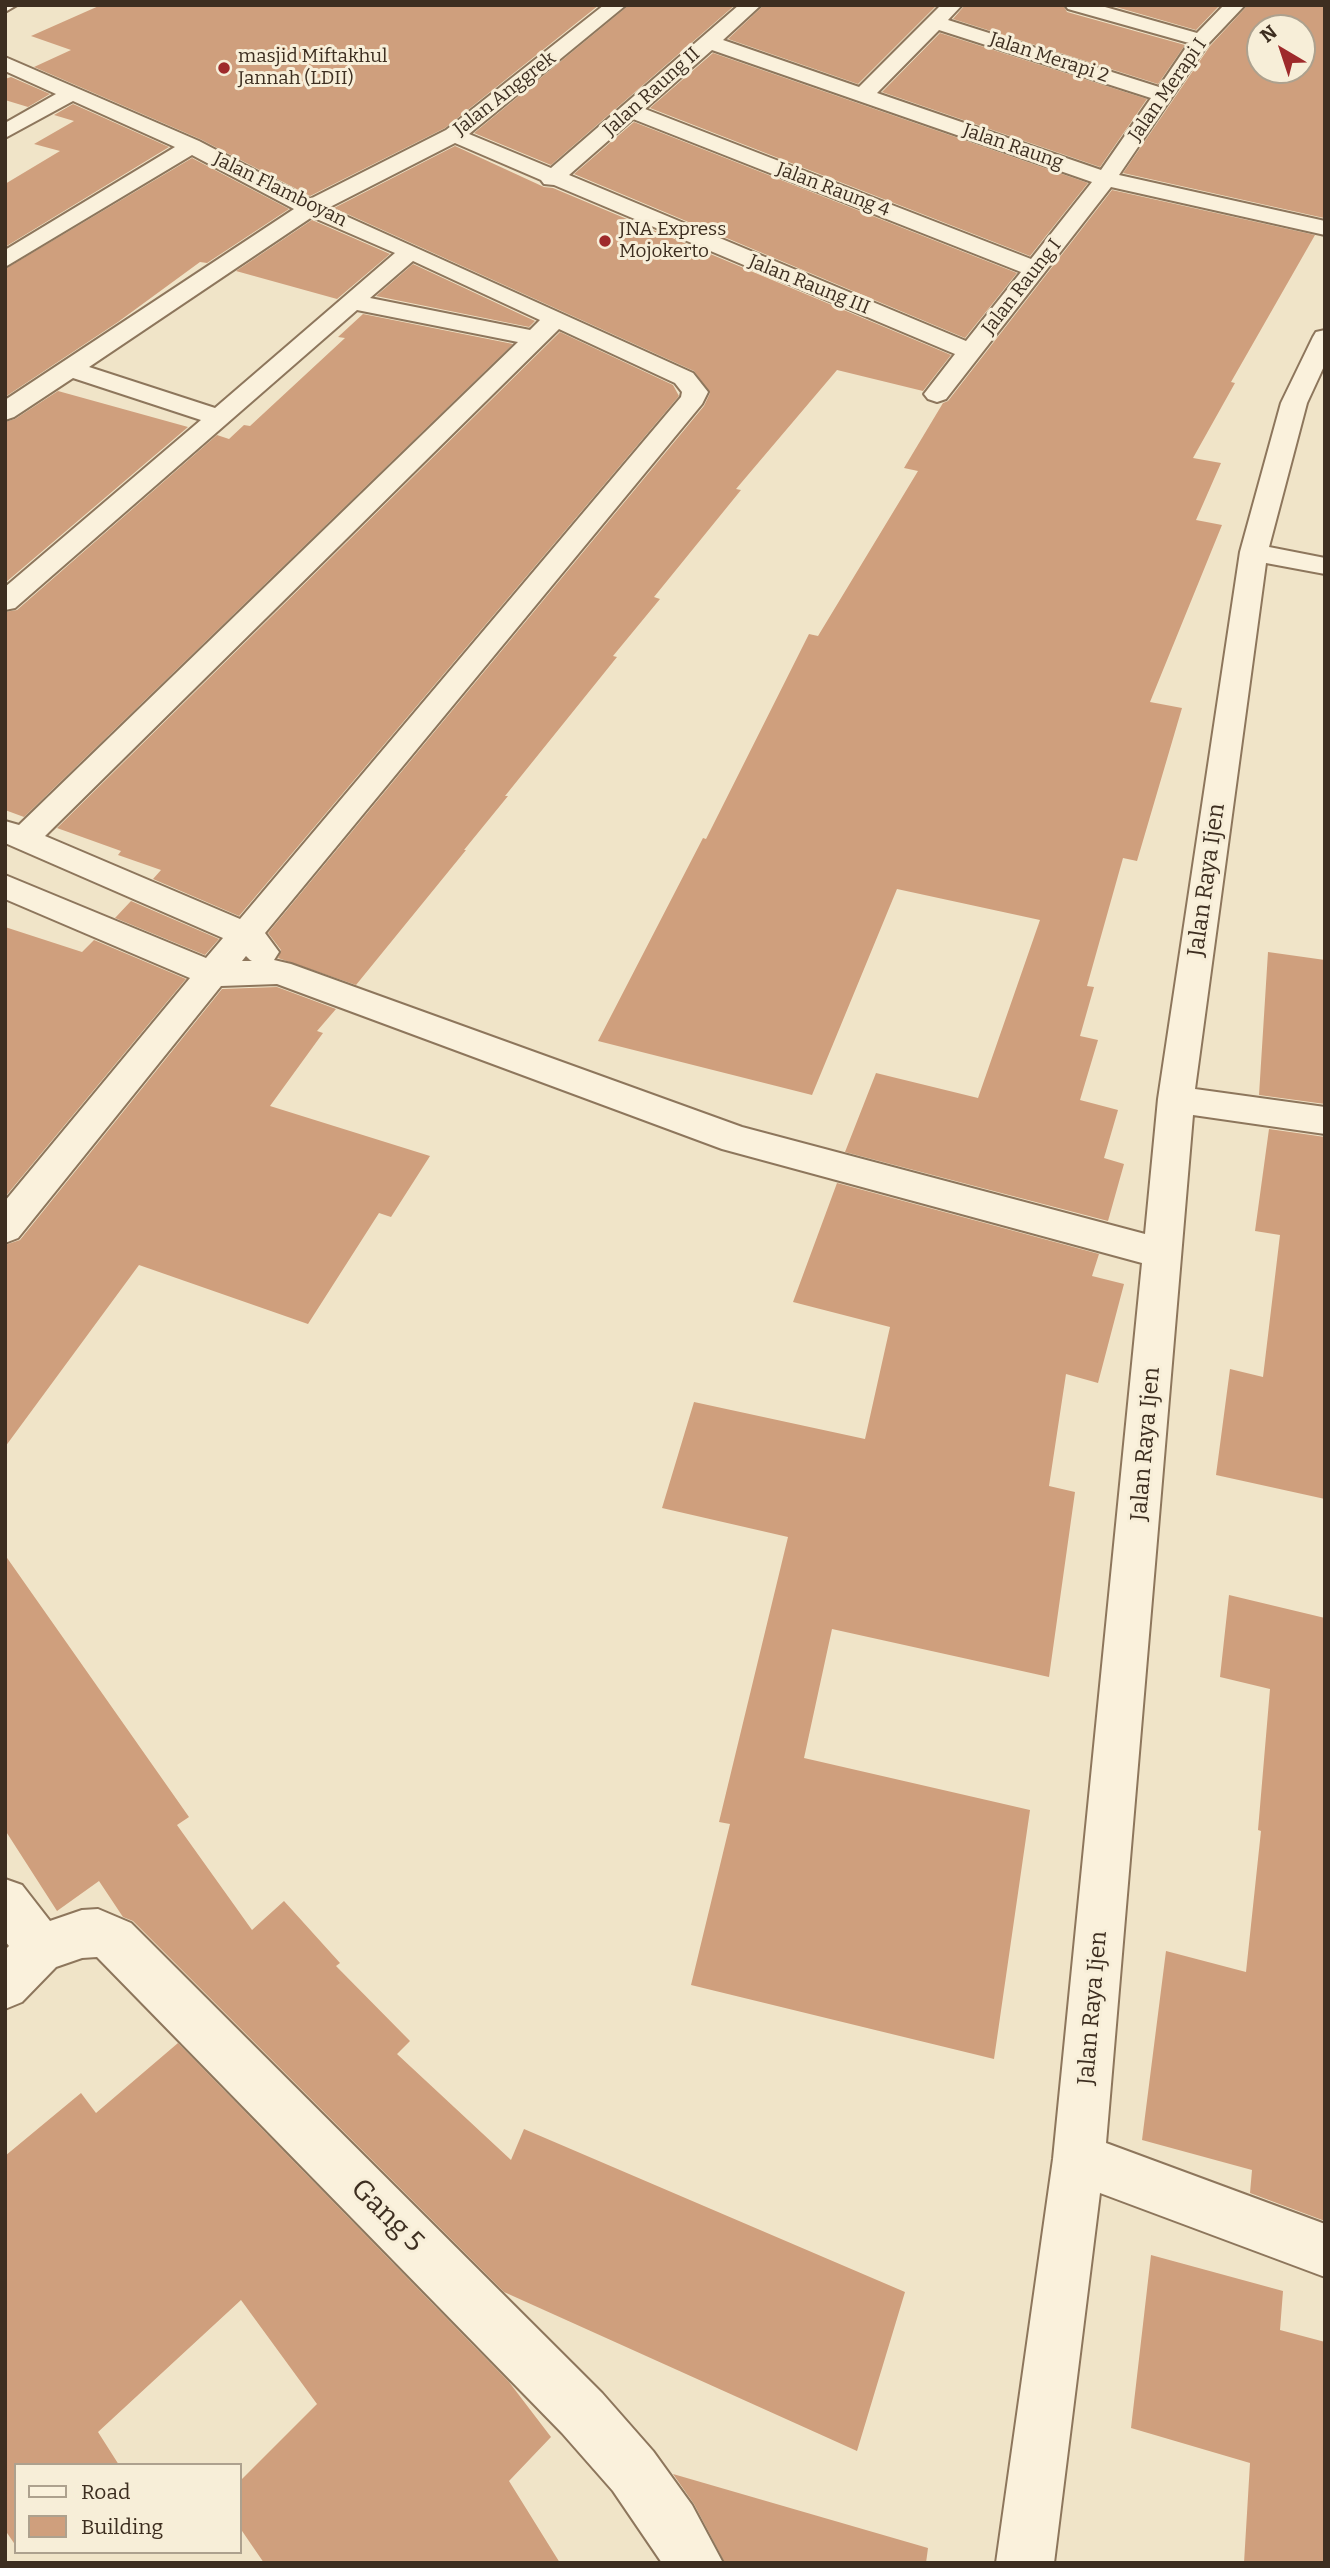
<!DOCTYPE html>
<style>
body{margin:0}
#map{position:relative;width:1330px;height:2568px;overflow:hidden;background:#f0e4c8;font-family:Bitter,serif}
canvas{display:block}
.frame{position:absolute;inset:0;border:7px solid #3d2e20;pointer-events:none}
.legend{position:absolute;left:14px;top:2463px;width:228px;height:91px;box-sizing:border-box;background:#f7eed8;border:2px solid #ada18e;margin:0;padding:9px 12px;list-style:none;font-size:21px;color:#3d2e20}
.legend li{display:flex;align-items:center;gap:14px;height:35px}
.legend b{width:35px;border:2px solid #ada18e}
.north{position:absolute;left:1246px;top:14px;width:70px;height:70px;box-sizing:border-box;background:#f7eed8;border:2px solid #ada18e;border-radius:50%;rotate:321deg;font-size:19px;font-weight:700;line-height:28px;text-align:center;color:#3d2e20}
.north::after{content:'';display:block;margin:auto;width:24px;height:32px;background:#9e2a2b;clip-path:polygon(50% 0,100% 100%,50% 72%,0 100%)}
</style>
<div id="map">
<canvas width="1330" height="2568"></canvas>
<div class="frame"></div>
<ul class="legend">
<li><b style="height:9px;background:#faf1dc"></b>Road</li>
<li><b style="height:19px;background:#cf9f7d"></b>Building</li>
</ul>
<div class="north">N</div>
</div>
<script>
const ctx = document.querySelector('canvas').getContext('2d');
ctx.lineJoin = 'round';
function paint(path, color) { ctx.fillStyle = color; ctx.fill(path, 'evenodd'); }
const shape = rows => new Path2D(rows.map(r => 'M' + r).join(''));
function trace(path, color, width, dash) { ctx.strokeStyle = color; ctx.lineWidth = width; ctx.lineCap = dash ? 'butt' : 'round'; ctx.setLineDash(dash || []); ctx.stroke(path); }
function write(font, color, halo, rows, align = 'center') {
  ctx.font = font + ' Bitter,serif'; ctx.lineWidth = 6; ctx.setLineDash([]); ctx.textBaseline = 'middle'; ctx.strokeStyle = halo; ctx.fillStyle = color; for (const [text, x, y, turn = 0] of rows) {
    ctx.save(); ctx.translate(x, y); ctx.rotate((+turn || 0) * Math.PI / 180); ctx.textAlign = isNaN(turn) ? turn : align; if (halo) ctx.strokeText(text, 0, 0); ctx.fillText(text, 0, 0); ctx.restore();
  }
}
paint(shape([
 [101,5,599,5,445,128,310,196,200,139,34,67,71,50,31,36],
 [629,5,735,5,551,165,474,133],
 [764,5,937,5,858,84,728,39],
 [965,5,1063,5,1067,12,1185,45,1158,84,953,19],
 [1109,5,1220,5,1196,30],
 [1248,5,1325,5,1324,218,1123,173,1210,46],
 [1260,28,1302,28,1302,70,1260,70],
 [940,33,1147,99,1100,167,882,92],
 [713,53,1088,183,1030,256,650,108],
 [11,77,50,94,28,107,5,100,5,79],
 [73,104,169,147,5,247,5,184,60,151,34,144,74,121,54,115],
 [634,122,1017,273,965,338,574,174],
 [455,146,544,187,553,188,951,355,923,391,837,370,736,489,741,490,654,597,660,599,613,656,617,657,505,796,508,796,464,850,466,850,356,985,278,958,281,950,268,933,704,406,710,393,694,371,334,208],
 [192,158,289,209,207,263,200,262,118,322,5,397,5,269],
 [1112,190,1315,235,1231,382,1235,383,1193,458,1221,463,1196,520,1222,525,1150,702,1182,708,1137,861,1123,858,1087,986,1094,987,1080,1036,1098,1040,1080,1100,1118,1110,1104,1158,1124,1164,1108,1221,845,1152,876,1073,978,1098,1040,920,897,889,812,1095,598,1041,703,838,706,839,809,634,818,636,918,471,904,468,943,403,948,401],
 [312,220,390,254,337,299,236,271],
 [413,264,535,321,529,327,376,296],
 [363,314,513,344,24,817,5,810,5,612,17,610,217,435,229,439,244,425,250,426,345,338,338,337],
 [560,332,673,385,679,396,239,916,153,879,161,870,118,855,121,851,57,828],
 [58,391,188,427,5,583,5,422,15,419],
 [131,901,219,939,205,955,115,918],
 [5,927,82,952,94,940,186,979,5,1197],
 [1268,952,1325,960,1325,1104,1259,1095],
 [277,987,336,1009,317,1031,323,1033,270,1106,430,1156,391,1217,379,1213,308,1324,139,1265,5,1447,5,1245,20,1240,222,989],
 [1269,1129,1325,1137,1325,1499,1216,1475,1230,1369,1263,1377,1280,1235,1255,1231],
 [837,1183,1099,1254,1092,1276,1124,1284,1098,1383,1066,1374,1049,1486,1075,1492,1049,1677,832,1629,804,1758,1030,1810,994,2059,691,1985,730,1824,719,1822,788,1537,662,1508,694,1402,865,1439,890,1327,793,1302],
 [5,1555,189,1817,177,1825,252,1930,284,1901,340,1963,336,1966,410,2041,397,2054,511,2160,524,2129,905,2292,857,2451,504,2292,133,1921,123,1917,99,1881,57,1911,5,1830],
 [1229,1595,1325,1618,1325,2221,1250,2193,1252,2170,1142,2140,1166,1951,1246,1972,1261,1831,1258,1830,1270,1689,1220,1677],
 [178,2043,509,2382,551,2437,509,2481,560,2563,264,2563,240,2528,240,2481,317,2404,241,2300,98,2432,119,2465,16,2465,16,2546,5,2530,5,2156,81,2093,96,2113],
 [1151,2255,1283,2291,1280,2330,1325,2342,1325,2563,1244,2563,1250,2463,1131,2428],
 [673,2474,928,2548,926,2563,725,2563,694,2504]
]), '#cf9f7d');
const minor = shape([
 [5,5,17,5,5,12,5,5],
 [604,5,626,5,469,134,551,168,739,5,761,5,723,40,859,87,941,5,962,5,948,20,1159,87,1189,43,1068,9,1065,5,1098,5,1197,33,1224,5,1245,5,1208,44,1119,175,1325,221,1325,235,1111,187,946,399,937,402,928,399,924,394,955,354,554,185,544,184,541,180,455,143,328,208,693,373,708,392,702,404,265,933,279,952,274,960,291,964,742,1127,1145,1234,1158,1099,1240,552,1281,403,1313,337,1316,332,1325,330,1325,364,1307,403,1269,547,1325,558,1325,574,1266,563,1195,1089,1325,1107,1325,1134,1193,1115,1106,2143,1325,2224,1325,2277,1100,2193,1054,2563,996,2563,1053,2159,1142,1263,722,1149,277,984,221,986,18,1238,5,1243,5,1201,190,978,5,899,5,875,206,958,223,938,5,843,5,821,19,825,518,342,357,310,15,608,5,610,5,587,201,420,73,378,14,417,5,420,5,400,294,209,192,155,5,267,5,250,175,147,73,101,5,138,5,123,56,94,5,71,5,57,199,141,310,199,446,130,604,5],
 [939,30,1151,98,1101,170,877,93,939,30],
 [712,50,1092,182,1031,259,645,109,712,50],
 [633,119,1021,272,966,341,569,175,633,119],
 [312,217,395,253,215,408,89,367,312,217],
 [413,261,540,320,530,330,370,298,413,261],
 [559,329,675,383,682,392,681,397,240,919,45,836,559,329],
 [246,956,250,960,252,961,242,961,246,956],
 [5,1879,22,1885,50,1921,82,1910,98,1909,131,1923,602,2393,653,2451,692,2505,723,2563,662,2563,613,2491,562,2433,97,1957,82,1958,56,1967,22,2002,5,2009,5,1950,9,1946,5,1941,5,1879]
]);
trace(minor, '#8d765c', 4);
paint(minor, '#faf1dc');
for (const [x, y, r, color] of [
 [224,68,7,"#9e2a2b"],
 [605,241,7,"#9e2a2b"]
]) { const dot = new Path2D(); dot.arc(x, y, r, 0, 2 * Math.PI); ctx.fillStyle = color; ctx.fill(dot); trace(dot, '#f7eed8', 2.5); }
write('19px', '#3d2e20', '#f7eed8', [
 ["masjid Miftakhul",238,57],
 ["Jannah (LDII)",238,79],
 ["JNA Express",619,230],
 ["Mojokerto",619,252]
], 'left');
write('19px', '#3d2e20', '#f7eed8', [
 ["Jalan Merapi 2",1049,58,18],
 ["Jalan Merapi I",1168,90,-55],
 ["Jalan Raung II",652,92,-42],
 ["Jalan Anggrek",505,94,-38],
 ["Jalan Raung",1013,147,19],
 ["Jalan Flamboyan",280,190,26],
 ["Jalan Raung 4",833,190,21],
 ["Jalan Raung III",809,285,22],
 ["Jalan Raung I",1022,287,-52]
]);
write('23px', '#3d2e20', '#f7eed8', [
 ["Jalan Raya Ijen",1207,880,-82],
 ["Jalan Raya Ijen",1146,1444,-85],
 ["Jalan Raya Ijen",1093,2008,-85]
]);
write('28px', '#3d2e20', '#f7eed8', [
 ["Gang 5",387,2216,45]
]);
</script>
